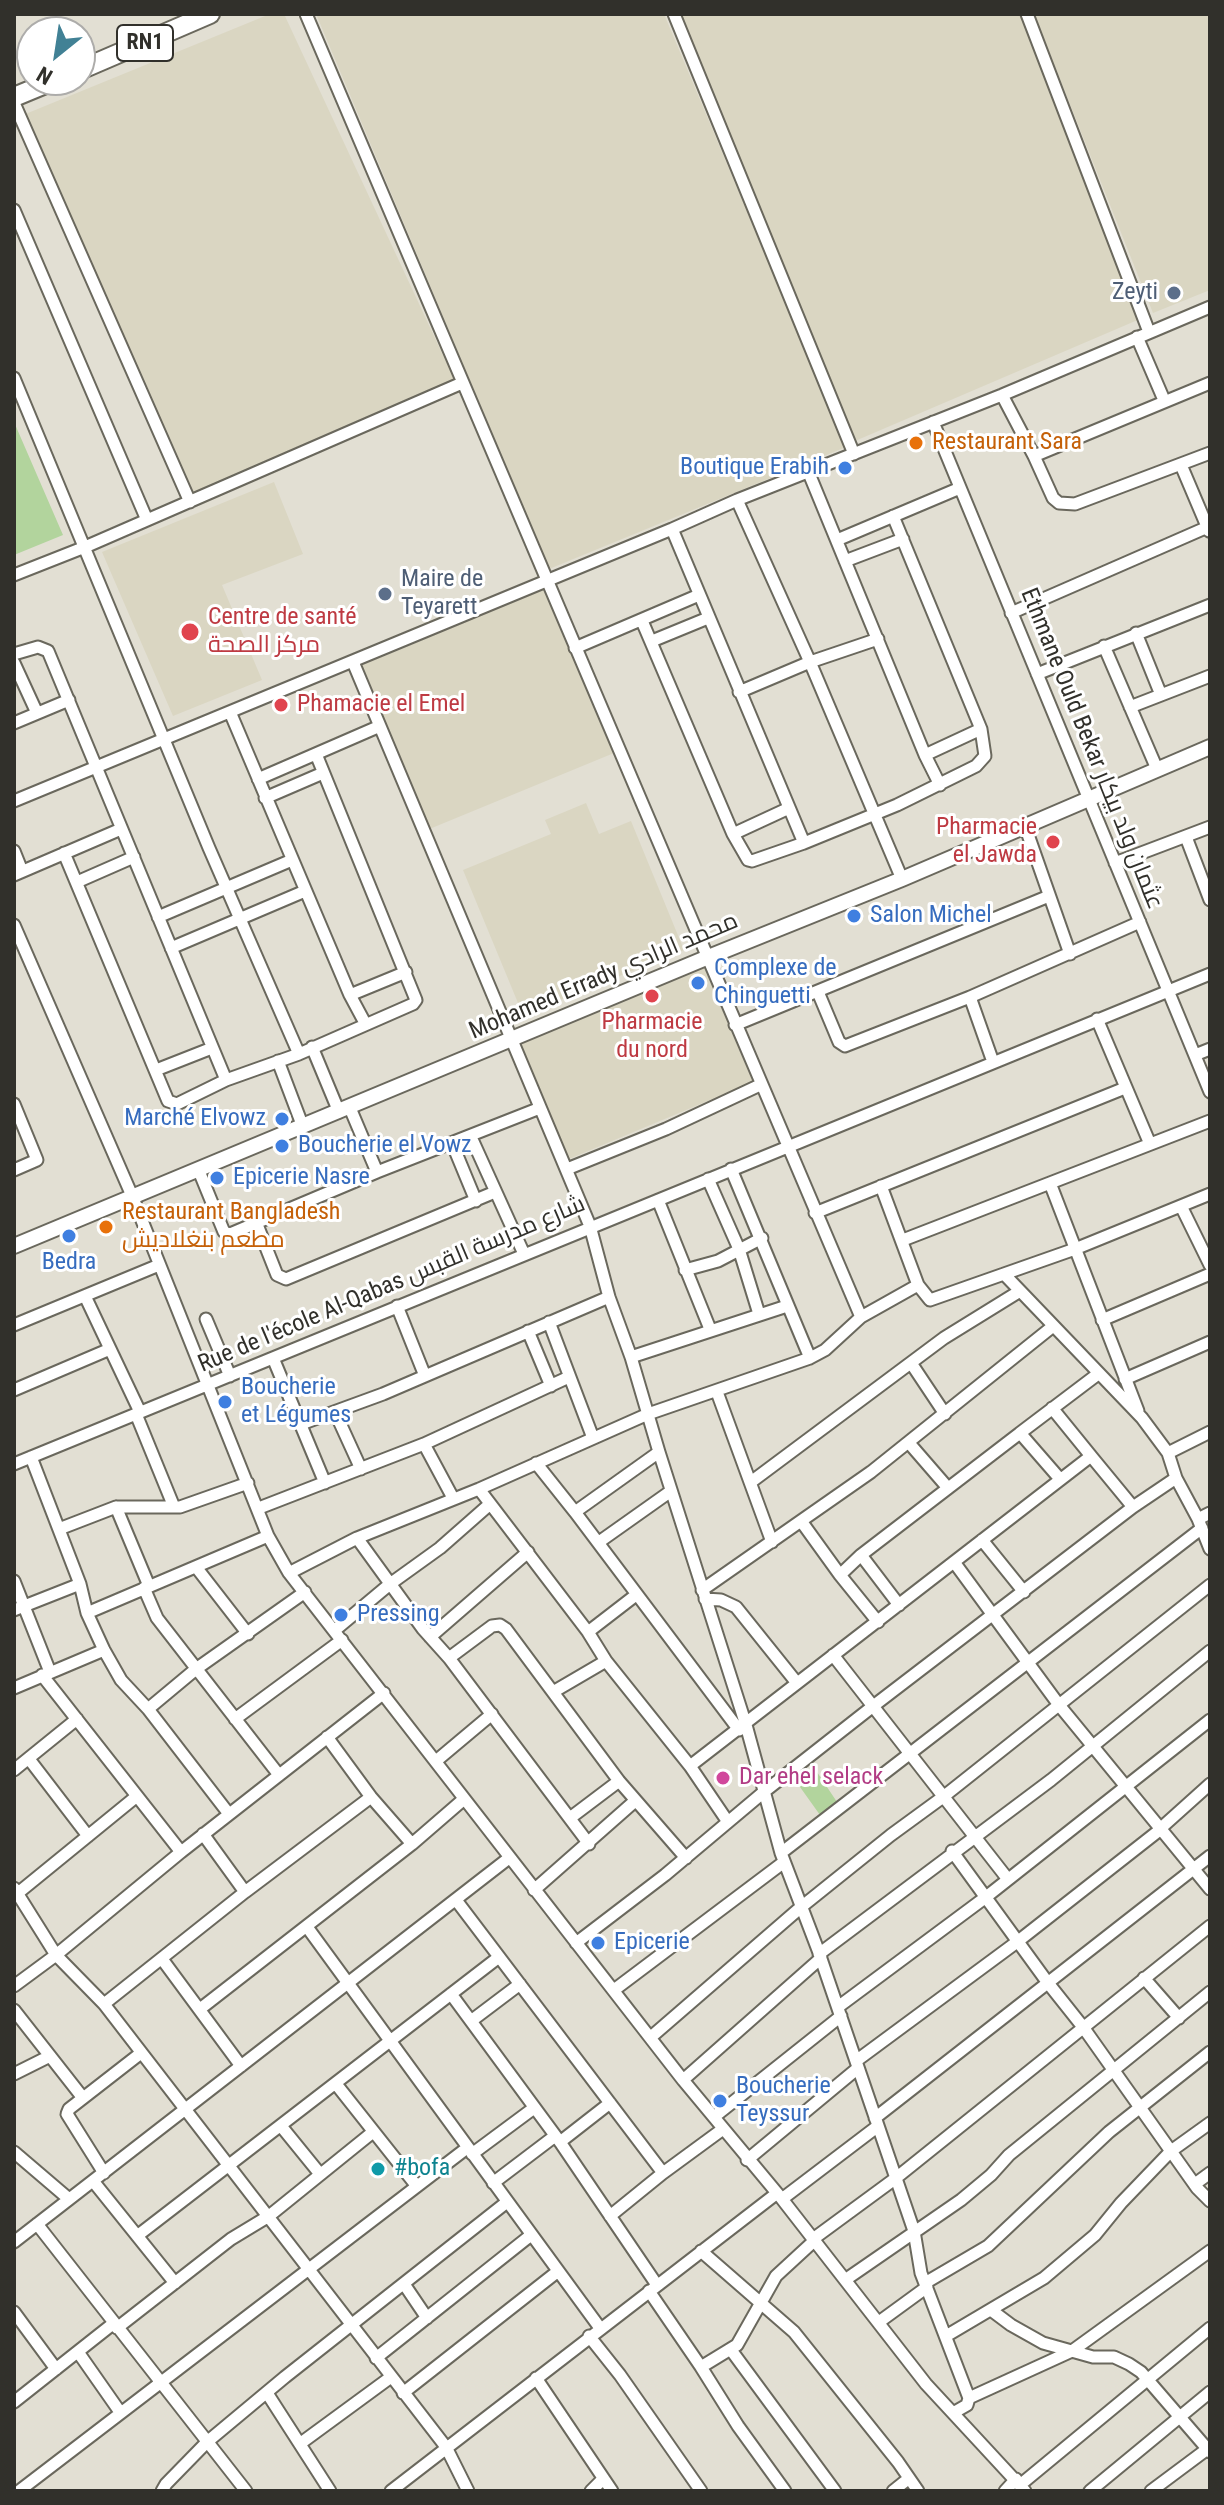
<!DOCTYPE html>
<meta charset="utf-8">
<style>
body{margin:0}
#map{position:relative;width:1224px;height:2505px;overflow:hidden;background:#e2dfd3;font-family:"Roboto Condensed",sans-serif}
canvas{display:block}
.frame{position:absolute;inset:0;border:16px solid #31302b;pointer-events:none}
.north{position:absolute;left:16px;top:16px;width:80px;height:80px;box-sizing:border-box;background:#fff;border:2px solid #adacaa;border-radius:50%;rotate:210deg;font-size:22px;font-weight:700;line-height:32px;text-align:center;color:#31302b}
.north::after{content:'';display:block;margin:auto;width:28px;height:36px;background:#418195;clip-path:polygon(50% 0,100% 100%,50% 72%,0 100%)}
</style>
<div id="map">
<canvas width="1224" height="2505"></canvas>
<div class="frame"></div>
<div class="north">N</div>
</div>
<script>
const ctx = document.querySelector('canvas').getContext('2d');
ctx.lineJoin = 'round';
function paint(path, color) { ctx.fillStyle = color; ctx.fill(path, 'evenodd'); }
const shape = rows => new Path2D(rows.map(r => 'M' + r).join(''));
function trace(path, color, width, dash) { ctx.strokeStyle = color; ctx.lineWidth = width; ctx.lineCap = dash ? 'butt' : 'round'; ctx.setLineDash(dash || []); ctx.stroke(path); }
function write(font, color, halo, rows, align = 'center') {
  ctx.font = font + ' "Roboto Condensed",Cairo,sans-serif'; ctx.lineWidth = 6; ctx.setLineDash([]); ctx.textBaseline = 'middle'; ctx.strokeStyle = halo; ctx.fillStyle = color; for (const [text, x, y, turn = 0] of rows) {
    ctx.save(); ctx.translate(x, y); ctx.rotate((+turn || 0) * Math.PI / 180); ctx.textAlign = isNaN(turn) ? turn : align; if (halo) ctx.strokeText(text, 0, 0); ctx.fillText(text, 0, 0); ctx.restore();
  }
}
paint(shape([
 [270,14,284,14,455,381,191,496,23,115],
 [316,14,664,14,846,447,549,569],
 [681,14,1020,14,1140,319,855,441],
 [1034,14,1210,14,1210,290,1153,313],
 [274,482,303,554,222,585,262,680,173,716,102,552],
 [544,586,614,753,427,830,357,664],
 [586,803,599,834,631,821,684,950,523,1015,463,870,551,834,545,820],
 [703,964,753,1082,569,1159,519,1041]
]), '#dad6c2');
paint(shape([
 [14,422,63,535,14,555],
 [813,1766,837,1802,820,1815,795,1780]
]), '#b2d49d');
const minor = shape([
 [306,14,861,1317],
 [674,14,854,454],
 [1027,14,1149,332],
 [14,103,190,502],
 [14,210,147,520],
 [1137,337,1164,400],
 [14,378,209,848,299,1054],
 [1002,395,1034,456,1053,498,1059,503,1075,504,1210,453],
 [933,422,1210,1092],
 [1034,456,1210,383],
 [1181,465,1209,531],
 [808,471,925,755,940,785],
 [737,500,810,662,902,879],
 [672,529,804,843],
 [837,540,960,488],
 [845,561,903,539],
 [14,575,85,547,462,383],
 [1011,613,1210,526],
 [642,621,733,834,748,860,752,861,804,843,897,805,976,766,985,756,981,729,893,516],
 [1136,633,1161,695],
 [652,641,708,618],
 [1104,646,1157,769],
 [575,648,699,595],
 [14,654,38,647,48,651,226,1080],
 [353,662,590,1226,609,1297,631,1357,659,1452,746,1725,781,1853,818,1950,914,2231,921,2273,969,2398,967,2405,953,2413],
 [14,663,37,713],
 [1037,674,1210,605],
 [739,692,810,662,878,639],
 [1130,707,1210,676],
 [230,712,350,995,365,1023],
 [14,723,69,700],
 [925,755,981,729],
 [258,779,380,726],
 [265,798,323,773],
 [14,801,672,529,737,500,1002,395,1210,307],
 [1025,826,1070,954],
 [733,834,787,809],
 [1186,837,1210,900],
 [14,851,22,871],
 [64,853,168,1101,177,1104,226,1080,299,1054,413,1004,416,1000,316,754],
 [1115,863,1210,827],
 [14,875,121,829],
 [77,882,134,857],
 [158,917,292,860],
 [14,925,133,1198,268,1536,289,1573,683,2080,782,2199,926,2384,1025,2491],
 [171,948,305,891],
 [818,992,839,1042,845,1046,970,997,1140,922],
 [350,995,406,972],
 [970,997,993,1062],
 [1097,1019,1150,1144],
 [735,1025,1049,896],
 [312,1047,339,1112],
 [1195,1055,1210,1049],
 [278,1061,303,1127],
 [156,1070,212,1048],
 [14,1104,37,1160,14,1170],
 [350,1108,377,1172],
 [471,1137,524,1254],
 [452,1143,476,1201],
 [567,1169,666,1129,760,1085],
 [731,1169,810,1358],
 [199,1171,224,1232,230,1234,377,1172,540,1108],
 [708,1179,739,1249,759,1314],
 [1050,1183,1138,1411],
 [881,1186,918,1285,930,1300,1075,1249,1210,1194],
 [658,1200,710,1329],
 [1181,1206,1210,1265],
 [815,1213,1125,1088],
 [256,1222,277,1275,286,1279,495,1192],
 [903,1240,1210,1121],
 [685,1270,718,1261,762,1238],
 [1004,1274,1142,1418,1168,1453,1176,1478,1198,1519,1210,1549],
 [85,1296,140,1412],
 [397,1306,425,1376],
 [206,1319,230,1376],
 [1102,1320,1210,1274],
 [549,1322,593,1438],
 [14,1325,159,1265],
 [528,1331,551,1386],
 [631,1357,787,1306],
 [273,1358,325,1483],
 [911,1363,945,1414],
 [1125,1379,1210,1342],
 [14,1390,110,1349],
 [717,1392,772,1542],
 [1052,1408,1091,1456],
 [335,1412,361,1469],
 [136,1414,174,1507],
 [301,1424,383,1394,609,1297],
 [1020,1433,1098,1374],
 [909,1443,948,1488],
 [424,1444,453,1498],
 [1168,1453,1210,1432],
 [31,1457,80,1584,87,1613,104,1650,121,1680,148,1709,229,1814],
 [536,1463,575,1512,739,1730],
 [14,1464,1210,974],
 [751,1482,944,1338,1020,1291],
 [479,1489,588,1632,606,1661,690,1766,728,1822],
 [116,1507,149,1586],
 [259,1508,424,1444,569,1377],
 [575,1512,659,1452],
 [1198,1519,1210,1513],
 [801,1521,840,1575,878,1622],
 [59,1529,116,1507,180,1507,248,1483],
 [357,1538,423,1629,449,1658,589,1844],
 [982,1540,1024,1592],
 [599,1542,671,1491],
 [954,1562,1059,1705,1210,1889],
 [196,1567,248,1634],
 [289,1573,357,1538,479,1489,648,1414,810,1358,825,1350,861,1317,918,1285],
 [840,1575,861,1555],
 [14,1581,50,1672],
 [144,1588,157,1618,279,1775],
 [702,1590,871,1472,1052,1327],
 [705,1599,721,1600,736,1607,797,1683],
 [899,1605,861,1555,1020,1433,1060,1479],
 [14,1610,80,1584],
 [87,1613,268,1536],
 [335,1630,390,1584,440,1548,490,1504],
 [588,1632,636,1595],
 [430,1637,528,1552],
 [833,1655,1007,1878],
 [449,1658,492,1626,500,1625,506,1629,619,1781,686,1858],
 [42,1675,181,1852],
 [14,1688,104,1650],
 [553,1692,606,1661],
 [148,1709,196,1669,305,1592],
 [235,1719,342,1640],
 [327,1737,371,1797,412,1844],
 [29,1759,88,1836],
 [436,1761,492,1714],
 [690,1766,1091,1456,1133,1507],
 [14,1770,77,1719],
 [570,1818,619,1781],
 [1161,1828,1210,1784],
 [203,1834,245,1892],
 [952,1851,1048,1983,1083,2027,1197,2188,1210,2201],
 [781,1853,1202,1528],
 [14,1888,56,1955,104,2004,446,2447,468,2491],
 [534,1890,635,1801],
 [18,1893,137,1796],
 [456,1900,663,2173,723,2129],
 [307,1927,600,2328],
 [576,1943,665,1875,765,1791,872,1707,1133,1507,1176,1478],
 [819,1954,1051,1780,1210,1651],
 [162,1959,241,2066],
 [1144,1978,1179,2018],
 [14,1986,56,1955,181,1852,384,1693],
 [614,1990,784,1862],
 [451,1994,560,2142,657,2285],
 [104,2004,245,1892,371,1797],
 [838,2007,986,1897,1210,1720],
 [200,2009,412,1844,464,1799],
 [14,2010,83,2098],
 [471,2021,520,1984],
 [651,2037,800,1908,891,1835,943,1797,1210,1585],
 [856,2061,1017,1942,1161,1829],
 [14,2074,50,2056],
 [683,2080,821,1958],
 [336,2084,416,2185],
 [714,2117,841,2016],
 [875,2118,1210,1856],
 [281,2126,320,2174],
 [560,2142,610,2103],
 [14,2152,69,2199],
 [472,2154,534,2108],
 [747,2160,858,2068],
 [104,2173,67,2114,69,2109,141,2053],
 [93,2181,175,2283],
 [493,2183,555,2136],
 [1195,2184,1210,2173],
 [782,2199,878,2126],
 [610,2216,663,2173],
 [37,2224,246,2491],
 [137,2236,499,1957],
 [813,2239,896,2178,1210,1926],
 [14,2242,509,1858],
 [701,2251,794,2332,898,2462,918,2491],
 [845,2280,961,2200,991,2175,1009,2155,1210,1992],
 [925,2283,988,2246,1109,2132,1210,2052],
 [404,2284,427,2318],
 [649,2291,701,2367,737,2345,776,2276,814,2241],
 [991,2310,1011,2325,1043,2343,1093,2357,1114,2357,1129,2364,1141,2372,1210,2452],
 [14,2312,56,2369],
 [879,2322,927,2287],
 [117,2328,231,2239,269,2216,373,2132],
 [589,2336,620,2375,701,2491],
 [946,2336,1044,2278,1095,2235,1121,2203,1171,2151,1210,2123],
 [731,2350,835,2491],
 [78,2352,120,2412],
 [376,2358,531,2235],
 [701,2367,738,2426,785,2491],
 [536,2378,612,2491],
 [267,2393,330,2491],
 [403,2393,557,2272],
 [969,2398,1072,2351,1210,2251],
 [14,2402,114,2323],
 [301,2443,391,2377],
 [1020,2485,1210,2328],
 [19,2491,467,2148],
 [162,2491,166,2484,207,2442,285,2377,507,2202],
 [391,2491,776,2194],
 [591,2491,603,2479],
 [893,2491,908,2479],
 [1005,2491,1016,2479],
 [1090,2491,1210,2392],
 [1151,2491,1210,2447]
]);
const tertiary = shape([
 [14,1246,706,958,902,879,1210,747]
]);
const trunk = shape([
 [80,70,210,14],
 [14,97,55,80]
]);
trace(minor, '#6a685d', 15);
trace(tertiary, '#6a685d', 18);
trace(trunk, '#6a685d', 22);
trace(minor, '#fff', 11);
trace(tertiary, '#fff', 14);
trace(trunk, '#fff', 18);
for (const [x, y, r, color] of [
 [1174,293,8,"#5c6f8a"],
 [916,443,8,"#e8710a"],
 [845,468,8,"#3f7fe0"],
 [385,594,8,"#5c6f8a"],
 [190,632,10,"#e0444e"],
 [281,705,8,"#e0444e"],
 [1053,842,8,"#e0444e"],
 [854,916,8,"#3f7fe0"],
 [698,983,8,"#3f7fe0"],
 [652,996,8,"#e0444e"],
 [282,1119,8,"#3f7fe0"],
 [282,1146,8,"#3f7fe0"],
 [217,1178,8,"#3f7fe0"],
 [106,1227,8,"#e8710a"],
 [69,1236,8,"#3f7fe0"],
 [225,1402,8,"#3f7fe0"],
 [341,1615,8,"#3f7fe0"],
 [723,1778,8,"#d1479c"],
 [598,1943,8,"#3f7fe0"],
 [720,2101,8,"#3f7fe0"],
 [378,2169,8,"#0f9aa8"]
]) { const dot = new Path2D(); dot.arc(x, y, r, 0, 2 * Math.PI); ctx.fillStyle = color; ctx.fill(dot); trace(dot, '#fff', 3); }
for (const [x, y, w] of [
 [145,43,56]
]) { const box = new Path2D(); box.roundRect(x - w / 2, y - 18, w, 36, 6); ctx.fillStyle = '#fff'; ctx.fill(box); trace(box, '#31302b', 2); }
write('bold 22px', '#31302b', null, [
 ["RN1",145,43]
]);
write('24px', '#4e5e75', '#fff', [
 ["Zeyti",1158,293],
 ["Maire de",401,580,"left"],
 ["Teyarett",401,608,"left"]
], 'right');
write('24px', '#c56008', '#fff', [
 ["Restaurant Sara",932,443],
 ["Restaurant Bangladesh",122,1213],
 ["مطعم بنغلاديش",122,1241]
], 'left');
write('24px', '#366cbe', '#fff', [
 ["Boutique Erabih",829,468,"right"],
 ["Salon Michel",870,916],
 ["Complexe de",714,969],
 ["Chinguetti",714,997],
 ["Marché Elvowz",266,1119,"right"],
 ["Boucherie el Vowz",298,1146],
 ["Epicerie Nasre",233,1178],
 ["Bedra",69,1263,"center"],
 ["Boucherie",241,1388],
 ["et Légumes",241,1416],
 ["Pressing",357,1615],
 ["Epicerie",614,1943],
 ["Boucherie",736,2087],
 ["Teyssur",736,2115]
], 'left');
write('24px', '#be3a42', '#fff', [
 ["Centre de santé",208,618],
 ["مركز الصحة",208,646],
 ["Phamacie el Emel",297,705],
 ["Pharmacie",1037,828,"right"],
 ["el Jawda",1037,856,"right"],
 ["Pharmacie",652,1023,"center"],
 ["du nord",652,1051,"center"]
], 'left');
write('24px', '#31302b', '#fff', [
 ["Ethmane Ould Bekar عثمان ولد بيكار",1091,749,68],
 ["Mohamed Errady محمد الرادي",604,977,-23],
 ["Rue de l'école Al-Qabas شارع مدرسة القبس",392,1285,-23]
]);
write('24px', '#b23c85', '#fff', [
 ["Dar ehel selack",739,1778]
], 'left');
write('24px', '#0d838f', '#fff', [
 ["#bofa",394,2169]
], 'left');
</script>
